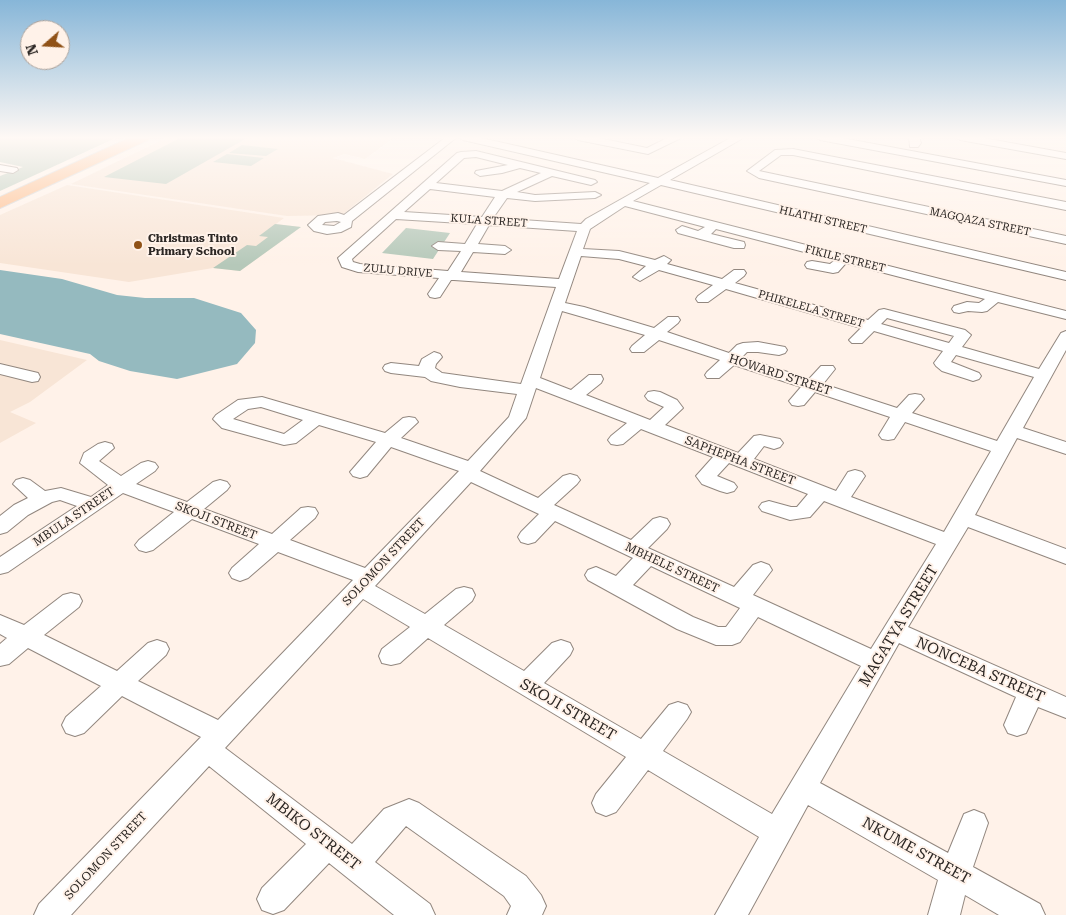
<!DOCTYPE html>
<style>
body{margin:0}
#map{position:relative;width:1066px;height:915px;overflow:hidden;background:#fff2e9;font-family:"Roboto Serif",serif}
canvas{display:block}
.north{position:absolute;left:20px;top:20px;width:50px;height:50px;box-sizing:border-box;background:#fff2e9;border:1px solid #aba19a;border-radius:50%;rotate:251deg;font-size:14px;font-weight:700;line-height:20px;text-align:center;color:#2c2724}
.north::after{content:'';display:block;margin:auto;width:18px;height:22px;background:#905217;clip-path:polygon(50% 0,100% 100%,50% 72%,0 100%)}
</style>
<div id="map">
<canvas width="1066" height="915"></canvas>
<div class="north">N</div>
</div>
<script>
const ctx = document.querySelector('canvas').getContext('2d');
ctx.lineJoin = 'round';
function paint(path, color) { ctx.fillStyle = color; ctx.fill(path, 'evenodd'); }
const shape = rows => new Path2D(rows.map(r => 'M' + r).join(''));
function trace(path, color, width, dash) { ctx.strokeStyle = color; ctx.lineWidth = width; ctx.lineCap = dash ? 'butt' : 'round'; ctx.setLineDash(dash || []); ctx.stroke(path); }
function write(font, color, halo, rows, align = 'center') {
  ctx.font = font + ' "Roboto Serif",serif'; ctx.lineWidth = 4; ctx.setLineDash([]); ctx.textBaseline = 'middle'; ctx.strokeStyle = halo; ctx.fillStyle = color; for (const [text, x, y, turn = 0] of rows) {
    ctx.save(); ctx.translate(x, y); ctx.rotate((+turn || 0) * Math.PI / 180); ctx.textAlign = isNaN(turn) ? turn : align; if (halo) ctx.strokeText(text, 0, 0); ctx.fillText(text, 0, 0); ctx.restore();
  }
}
paint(shape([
 [168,137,395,137,365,159,345,154,333,158,393,174,342,215,287,216,71,184],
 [67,185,284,218,276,224,301,227,240,271,213,268,129,282,0,263,0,215],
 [0,340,87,360,30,402,10,412,36,423,0,443]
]), '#f8e5d6');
paint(shape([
 [0,137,118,137,0,191,0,176,23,167,0,162],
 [182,137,247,138,166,184,104,177],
 [242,145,278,149,266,156,229,153],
 [227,154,264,158,251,166,213,162],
 [275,224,301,227,240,271,213,268,247,245,256,246,268,237,259,236],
 [406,228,450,233,433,259,382,253]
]), '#b5c8b9');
paint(shape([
 [0,270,62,279,117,295,145,298,194,298,241,313,256,330,255,343,237,364,177,379,130,371,99,361,90,354,0,334]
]), '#95babf');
const minor = shape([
 [446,137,457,137,352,221,351,227,341,232,327,234,314,231,308,225,318,216,338,213,344,215,446,137],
 [337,221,341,222,334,226,322,225,325,222,337,221],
 [458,137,477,137,658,178,732,137,745,137,670,180,1066,272,1066,280,661,185,633,201,1066,311,1066,319,998,302,987,311,982,312,968,311,959,313,954,312,952,309,954,306,967,302,979,303,985,299,846,263,838,272,833,273,807,268,805,265,807,262,812,261,830,264,835,260,716,229,711,234,744,242,745,245,744,248,734,248,678,233,676,230,682,226,698,231,705,227,625,206,590,229,583,249,619,251,655,260,664,256,671,260,667,264,722,279,734,270,744,270,746,273,744,276,735,283,868,320,879,310,884,309,965,330,971,335,962,347,1039,369,1061,333,1066,331,1066,350,1023,428,1066,442,1066,454,1017,438,975,515,1066,549,1066,564,968,527,908,627,1066,697,1066,718,1038,707,1026,733,1017,736,1008,733,1004,725,1016,697,899,643,820,783,948,853,964,814,974,810,984,814,988,823,973,867,1040,904,1045,915,999,915,965,895,960,915,928,915,938,880,808,805,748,915,715,915,759,837,648,770,616,812,606,816,596,812,592,803,596,794,626,757,428,638,400,663,391,665,382,663,379,656,382,649,410,627,363,599,225,748,352,844,384,809,409,799,419,803,526,876,541,895,546,906,542,915,507,915,511,906,504,896,406,826,375,862,430,904,435,915,394,915,329,863,284,910,273,914,262,910,257,899,262,888,306,844,209,766,71,915,34,915,39,904,201,737,122,696,84,733,75,736,66,733,62,725,66,717,101,686,28,648,9,664,0,666,0,644,7,638,0,634,0,615,24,625,63,595,71,593,79,595,82,601,79,607,44,635,117,671,148,643,157,640,166,643,169,649,166,655,138,681,218,720,353,580,278,552,248,578,240,581,232,578,229,573,232,568,259,544,192,519,153,550,146,552,139,550,135,545,139,540,174,512,123,493,8,572,0,574,0,557,77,506,60,500,52,502,28,515,7,532,0,534,0,516,14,505,28,498,13,484,16,480,23,478,30,480,45,491,61,488,91,497,108,485,80,463,84,453,98,444,105,442,112,444,114,448,99,461,121,476,141,463,148,461,155,463,158,467,155,471,136,484,187,502,213,482,220,480,227,482,230,486,227,490,204,509,272,534,301,508,308,507,315,508,318,513,315,518,290,540,365,568,459,471,391,447,367,476,360,478,353,476,350,472,376,442,319,425,296,443,284,445,222,428,213,419,216,415,238,400,262,397,385,433,403,418,409,417,415,418,418,422,401,438,468,461,509,417,517,394,460,387,431,381,425,377,391,373,385,371,383,368,385,365,391,363,419,366,422,359,434,352,440,354,442,357,436,364,435,368,442,373,521,384,556,287,454,280,451,280,440,297,435,298,430,297,428,294,439,278,358,272,342,267,338,258,457,153,461,152,476,151,595,180,597,182,591,185,552,176,517,192,535,195,595,192,601,195,595,198,535,201,507,198,493,218,581,224,586,219,650,183,463,140,458,137],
 [476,157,508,165,476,171,475,173,480,176,502,173,520,168,541,173,502,191,436,183,464,158,476,157],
 [430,189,495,197,482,217,404,212,430,189],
 [396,219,477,224,465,244,438,242,432,246,438,250,461,251,448,271,360,264,353,262,352,259,396,219],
 [489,225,577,231,559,279,461,272,473,252,505,254,511,250,505,246,478,244,489,225],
 [581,256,619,259,646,266,633,277,640,281,659,270,713,285,698,296,696,299,698,302,708,302,726,289,861,328,849,340,852,343,862,343,874,331,943,351,934,363,936,366,942,371,967,379,973,381,979,379,981,376,979,373,951,362,956,355,1034,377,997,441,912,413,924,399,921,395,915,394,909,395,897,408,823,384,835,369,833,366,821,366,809,379,742,357,747,352,758,352,779,355,785,353,787,350,785,347,758,342,743,343,737,345,729,353,667,332,678,323,680,320,678,317,668,317,654,328,584,307,565,303,581,256],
 [562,311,645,335,632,346,630,349,632,352,644,352,659,340,720,360,707,372,705,375,707,378,719,378,734,365,801,387,789,401,792,405,798,406,804,405,815,392,890,417,879,435,882,439,888,440,894,439,905,422,991,451,944,532,851,497,865,476,862,472,855,470,848,472,836,491,754,459,764,446,774,449,780,447,783,443,780,439,760,435,754,436,738,453,665,425,683,408,677,400,660,392,654,391,648,392,645,396,648,400,664,407,650,420,586,395,601,383,603,379,601,375,589,375,571,390,540,378,562,311],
 [887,318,954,336,949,343,881,324,887,318],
 [536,388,627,423,611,436,608,440,611,444,617,445,623,444,641,429,713,457,696,476,702,484,720,491,727,493,734,491,737,487,734,483,717,476,729,463,808,494,797,507,791,507,769,501,762,503,759,507,762,511,790,520,803,518,810,517,824,501,936,544,871,649,753,595,772,570,769,565,761,562,753,565,734,587,648,548,667,529,670,524,667,519,660,517,653,519,631,540,554,505,577,484,580,480,577,476,570,474,563,476,538,498,480,471,526,418,536,388],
 [261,407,303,420,284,434,233,419,248,409,261,407],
 [471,482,539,514,521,532,518,537,521,542,528,544,535,542,555,521,633,558,616,576,596,567,588,570,585,575,588,580,677,629,716,645,732,645,740,642,758,617,861,666,772,814,663,751,687,719,691,712,687,705,678,702,669,705,641,739,544,683,570,655,573,649,570,643,561,640,552,643,524,671,444,625,472,601,475,595,472,589,464,587,456,589,425,614,375,586,471,482],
 [651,566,740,608,726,627,718,627,693,617,633,585,651,566],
 [573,137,594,137,647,148,669,137,683,137,648,154,578,140,573,137],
 [815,137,837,137,1066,180,1066,186,820,140,815,137],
 [909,137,919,137,921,143,918,147,910,147,909,137],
 [955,137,978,137,1066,153,1066,159,960,140,955,137],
 [793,149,1066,202,1066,210,793,155,781,155,759,171,1066,236,1066,244,759,178,747,171,775,150,793,149],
 [0,165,17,168,18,170,13,173,0,171,0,165],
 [0,364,38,373,40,377,38,381,32,382,0,374,0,364]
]);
const highway = shape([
 [131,137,150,137,148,140,0,208,0,197,131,137]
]);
trace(minor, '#92877f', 2);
trace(highway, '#d5d4d3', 2);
paint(minor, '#fff');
paint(highway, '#fdb985');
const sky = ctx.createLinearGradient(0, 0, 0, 265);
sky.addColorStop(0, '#87b6d8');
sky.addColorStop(0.52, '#fff9f5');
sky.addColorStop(1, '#fff9f500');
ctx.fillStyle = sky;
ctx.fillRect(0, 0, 1066, 265);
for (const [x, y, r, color] of [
 [138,245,5,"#905217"]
]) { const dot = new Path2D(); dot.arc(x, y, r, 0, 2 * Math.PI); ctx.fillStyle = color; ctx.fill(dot); trace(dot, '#fff2e9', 2); }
write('11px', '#2c2724', '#fff2e9', [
 ["HLATHI STREET",823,220,13],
 ["KULA STREET",489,221,4],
 ["MAGQAZA STREET",980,222,12],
 ["FIKILE STREET",845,259,14],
 ["ZULU DRIVE",398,271,5],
 ["PHIKELELA STREET",811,309,16]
]);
write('bold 11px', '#2c2724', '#fff2e9', [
 ["Christmas Tinto",148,239],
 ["Primary School",148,252]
], 'left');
write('12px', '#2c2724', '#fff2e9', [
 ["HOWARD STREET",780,375,18],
 ["SAPHEPHA STREET",740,461,21],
 ["MBULA STREET",74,517,-34],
 ["SKOJI STREET",216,521,21],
 ["SOLOMON STREET",384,562,-47],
 ["MBHELE STREET",672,568,25],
 ["SOLOMON STREET",106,856,-47]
]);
write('15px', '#2c2724', '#fff2e9', [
 ["MAGATYA STREET",899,626,-59],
 ["NONCEBA STREET",980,670,24],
 ["SKOJI STREET",568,710,30],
 ["MBIKO STREET",313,832,38],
 ["NKUME STREET",916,851,29]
]);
</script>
